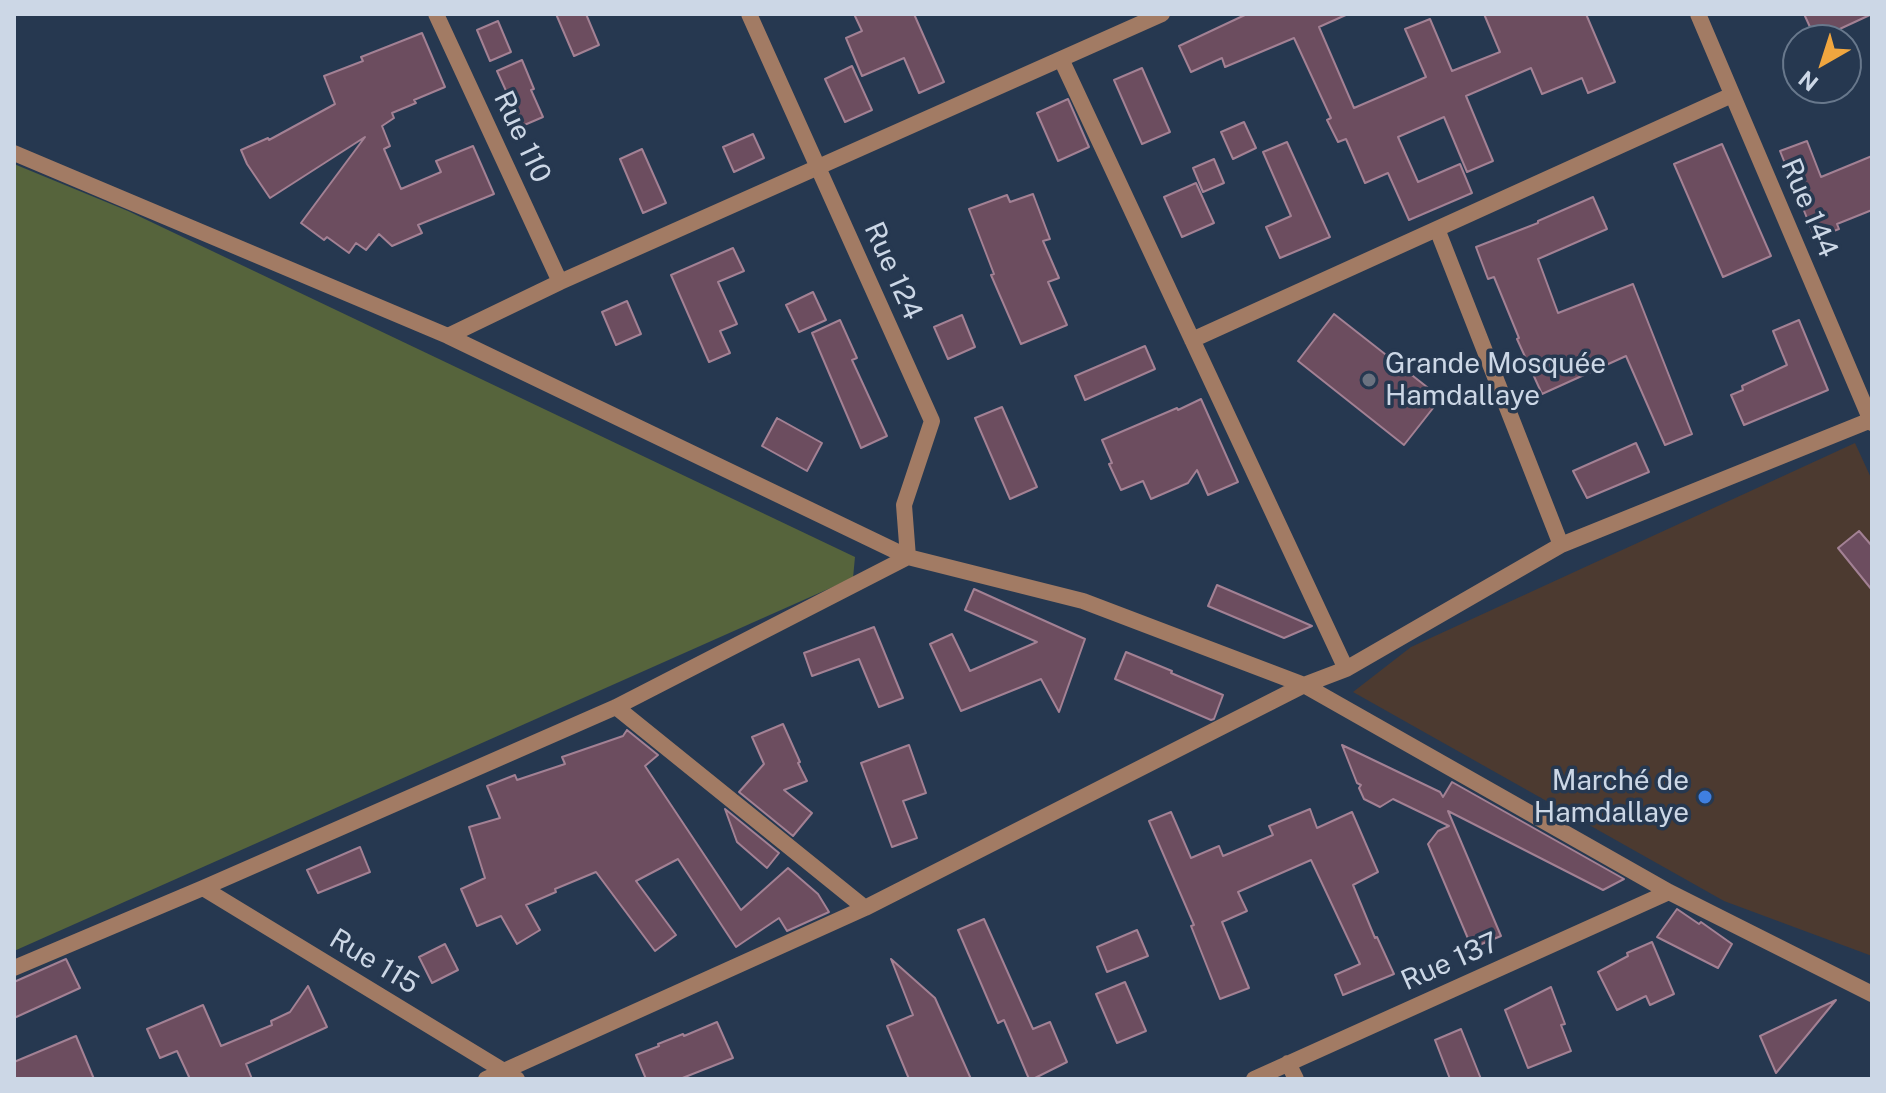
<!DOCTYPE html>
<meta charset="utf-8">
<style>
body{margin:0}
#map{position:relative;width:1886px;height:1093px;overflow:hidden;background:#263850;font-family:"Public Sans",sans-serif}
canvas{display:block}
.frame{position:absolute;inset:0;border:16px solid #ccd7e6;pointer-events:none}
.north{position:absolute;left:1782px;top:24px;width:80px;height:80px;box-sizing:border-box;background:#263850;border:2px solid #68788c;border-radius:50%;rotate:219deg;font-size:22px;font-weight:700;line-height:32px;text-align:center;color:#ccd7e6}
.north::after{content:'';display:block;margin:auto;width:28px;height:36px;background:#f0a63f;clip-path:polygon(50% 0,100% 100%,50% 72%,0 100%)}
</style>
<div id="map">
<canvas width="1886" height="1093"></canvas>
<div class="frame"></div>
<div class="north">N</div>
</div>
<script>
const ctx = document.querySelector('canvas').getContext('2d');
ctx.lineJoin = 'round';
function paint(path, color) { ctx.fillStyle = color; ctx.fill(path, 'evenodd'); }
const shape = rows => new Path2D(rows.map(r => 'M' + r).join(''));
function trace(path, color, width, dash) { ctx.strokeStyle = color; ctx.lineWidth = width; ctx.lineCap = dash ? 'butt' : 'round'; ctx.setLineDash(dash || []); ctx.stroke(path); }
function write(font, color, halo, rows, align = 'center') {
  ctx.font = font + ' "Public Sans",sans-serif'; ctx.lineWidth = 7; ctx.setLineDash([]); ctx.textBaseline = 'middle'; ctx.strokeStyle = halo; ctx.fillStyle = color; for (const [text, x, y, turn = 0] of rows) {
    ctx.save(); ctx.translate(x, y); ctx.rotate((+turn || 0) * Math.PI / 180); ctx.textAlign = isNaN(turn) ? turn : align; if (halo) ctx.strokeText(text, 0, 0); ctx.fillText(text, 0, 0); ctx.restore();
  }
}
paint(shape([
 [1855,443,1872,480,1872,956,1724,901,1353,692,1411,647]
]), '#4c3a30');
paint(shape([
 [14,164,128,211,855,557,853,578,14,951]
]), '#56643c');
const building = shape([
 [556,14,586,14,599,45,574,56,556,14],
 [854,14,914,14,944,82,919,93,904,58,862,76,846,38,862,31,854,14],
 [1247,14,1348,14,1319,27,1354,108,1426,77,1405,29,1430,19,1452,71,1500,52,1484,14,1586,14,1615,82,1588,93,1582,78,1542,94,1531,68,1466,96,1493,161,1467,172,1444,117,1398,137,1418,182,1460,164,1472,193,1409,220,1388,173,1365,183,1346,139,1338,142,1327,120,1331,118,1294,38,1225,67,1222,58,1191,72,1179,46,1247,14],
 [1804,14,1872,14,1816,40,1804,14],
 [498,21,511,52,490,61,477,30,498,21],
 [422,33,445,87,414,100,416,103,392,113,394,118,382,126,390,146,384,149,401,189,441,172,436,161,473,146,494,194,418,225,422,233,392,246,379,234,366,250,356,243,349,253,327,237,324,240,301,223,365,137,270,198,247,164,241,150,268,138,269,140,335,104,324,76,363,61,361,57,422,33],
 [522,60,534,89,531,90,543,117,522,126,497,71,522,60],
 [852,66,872,110,845,122,825,79,852,66],
 [1142,68,1170,132,1142,144,1114,80,1142,68],
 [1068,99,1089,147,1058,161,1037,113,1068,99],
 [1244,122,1256,148,1233,159,1221,132,1244,122],
 [753,134,764,158,734,172,723,147,753,134],
 [1807,141,1821,177,1872,156,1872,210,1837,224,1839,229,1815,238,1780,151,1807,141],
 [1287,142,1330,237,1280,258,1266,227,1291,216,1263,152,1287,142],
 [1722,144,1771,256,1723,277,1674,164,1722,144],
 [642,149,666,203,643,213,620,159,642,149],
 [1214,159,1224,183,1203,192,1193,168,1214,159],
 [1196,183,1214,223,1182,237,1164,197,1196,183],
 [1033,194,1050,239,1043,241,1059,278,1048,282,1067,325,1021,344,991,275,994,274,969,209,1007,195,1010,202,1033,194],
 [1593,197,1607,229,1538,259,1558,313,1633,284,1692,434,1665,445,1626,356,1542,394,1517,339,1519,338,1494,277,1488,279,1476,247,1538,223,1538,221,1593,197],
 [733,248,744,271,718,282,737,324,720,331,730,353,709,362,671,275,733,248],
 [813,292,826,320,799,332,786,305,813,292],
 [627,301,641,334,616,345,602,312,627,301],
 [1334,314,1441,398,1404,445,1298,361,1334,314],
 [962,315,975,347,948,359,934,327,962,315],
 [840,320,857,358,852,360,887,436,861,448,812,333,840,320],
 [1799,320,1828,390,1744,425,1731,395,1743,390,1742,386,1787,365,1773,331,1799,320],
 [1145,346,1155,369,1085,400,1075,376,1145,346],
 [1201,399,1238,482,1208,495,1197,470,1188,483,1151,499,1143,481,1121,490,1109,464,1112,463,1102,440,1177,408,1178,410,1201,399],
 [1002,407,1037,487,1010,499,975,418,1002,407],
 [777,418,822,443,807,471,762,446,777,418],
 [1636,443,1649,472,1587,498,1573,471,1636,443],
 [1859,531,1872,546,1872,590,1838,548,1859,531],
 [1217,585,1280,612,1312,626,1284,638,1208,606,1217,585],
 [974,589,1085,639,1059,712,1041,679,961,711,930,644,952,634,970,671,1037,642,965,610,974,589],
 [874,627,903,698,879,707,859,659,812,676,804,653,874,627],
 [1126,652,1172,671,1171,673,1223,695,1214,719,1211,720,1115,679,1126,652],
 [783,724,800,762,798,763,807,781,784,790,812,813,793,836,739,792,764,764,752,737,783,724],
 [627,730,658,755,645,766,741,910,788,868,818,894,829,912,787,931,779,918,736,947,678,859,636,881,676,935,655,951,596,872,555,889,556,892,526,905,540,930,517,944,501,916,477,926,461,889,485,878,469,827,500,818,487,786,515,775,517,780,565,764,562,757,623,736,627,730],
 [909,745,926,793,903,801,917,838,892,847,861,763,909,745],
 [1342,745,1440,792,1443,797,1452,782,1624,879,1603,890,1448,811,1501,936,1472,948,1428,844,1438,831,1449,826,1393,799,1380,807,1364,799,1359,788,1361,785,1357,783,1342,745],
 [725,809,779,853,767,868,737,842,725,809],
 [1310,809,1317,828,1352,812,1378,872,1353,885,1375,938,1377,937,1394,974,1343,995,1335,975,1360,964,1311,860,1238,892,1247,911,1222,922,1249,988,1220,999,1191,926,1194,925,1149,821,1171,812,1191,858,1219,846,1223,856,1273,835,1269,826,1310,809],
 [360,847,370,872,318,893,307,870,360,847],
 [1677,909,1699,924,1701,922,1732,944,1718,968,1657,937,1677,909],
 [984,919,1033,1029,1050,1022,1067,1062,1033,1079,1029,1079,1004,1020,998,1023,958,930,984,919],
 [1137,930,1148,956,1107,972,1097,947,1137,930],
 [1652,942,1674,994,1650,1005,1646,996,1617,1010,1598,972,1628,956,1627,953,1652,942],
 [445,944,458,970,432,983,419,957,445,944],
 [66,959,80,988,14,1018,14,982,66,959],
 [891,959,935,998,971,1079,909,1079,887,1026,913,1015,891,959],
 [1125,982,1146,1031,1117,1043,1096,994,1125,982],
 [308,986,327,1027,246,1064,252,1079,190,1079,177,1051,160,1058,147,1029,203,1005,221,1046,272,1025,271,1021,290,1012,308,986],
 [1551,987,1565,1024,1561,1025,1571,1051,1528,1068,1505,1010,1551,987],
 [1836,1000,1776,1073,1760,1036,1836,1000],
 [717,1022,733,1058,680,1079,646,1079,636,1055,659,1046,658,1044,683,1034,684,1036,717,1022],
 [1461,1029,1481,1079,1450,1079,1435,1040,1461,1029],
 [76,1036,94,1079,14,1079,14,1062,76,1036]
]);
paint(building, '#6c4d5f');
trace(building, '#a38194', 2);
trace(shape([
 [436,14,560,282],
 [1698,14,1872,423],
 [1061,59,1346,669],
 [14,153,448,336,908,557,1083,601,1304,685,1669,892,1872,994],
 [1437,229,1561,545],
 [448,336,560,282,1162,14],
 [1192,340,1732,95],
 [616,707,865,908],
 [203,888,517,1079],
 [14,968,203,888,616,707,908,557,904,505,932,421,749,14],
 [1288,1063,1296,1079],
 [486,1079,865,908,1304,685,1346,669,1561,545,1871,420],
 [1254,1079,1669,892]
]), '#a27b64', 16);
for (const [x, y, r, color] of [
 [1369,380,8,"#6b7280"],
 [1705,797,8,"#3f7fe0"]
]) { const dot = new Path2D(); dot.arc(x, y, r, 0, 2 * Math.PI); ctx.fillStyle = color; ctx.fill(dot); trace(dot, '#263850', 3); }
write('28px', '#ccd7e6', '#263850', [
 ["Rue 110",522,137,65],
 ["Rue 144",1809,208,67],
 ["Rue 124",893,271,66],
 ["Rue 115",374,962,31],
 ["Rue 137",1450,962,-24]
]);
write('28px', '#ccd7e6', '#263850', [
 ["Grande Mosquée",1385,364],
 ["Hamdallaye",1385,396],
 ["Marché de",1689,781,"right"],
 ["Hamdallaye",1689,813,"right"]
], 'left');
</script>
